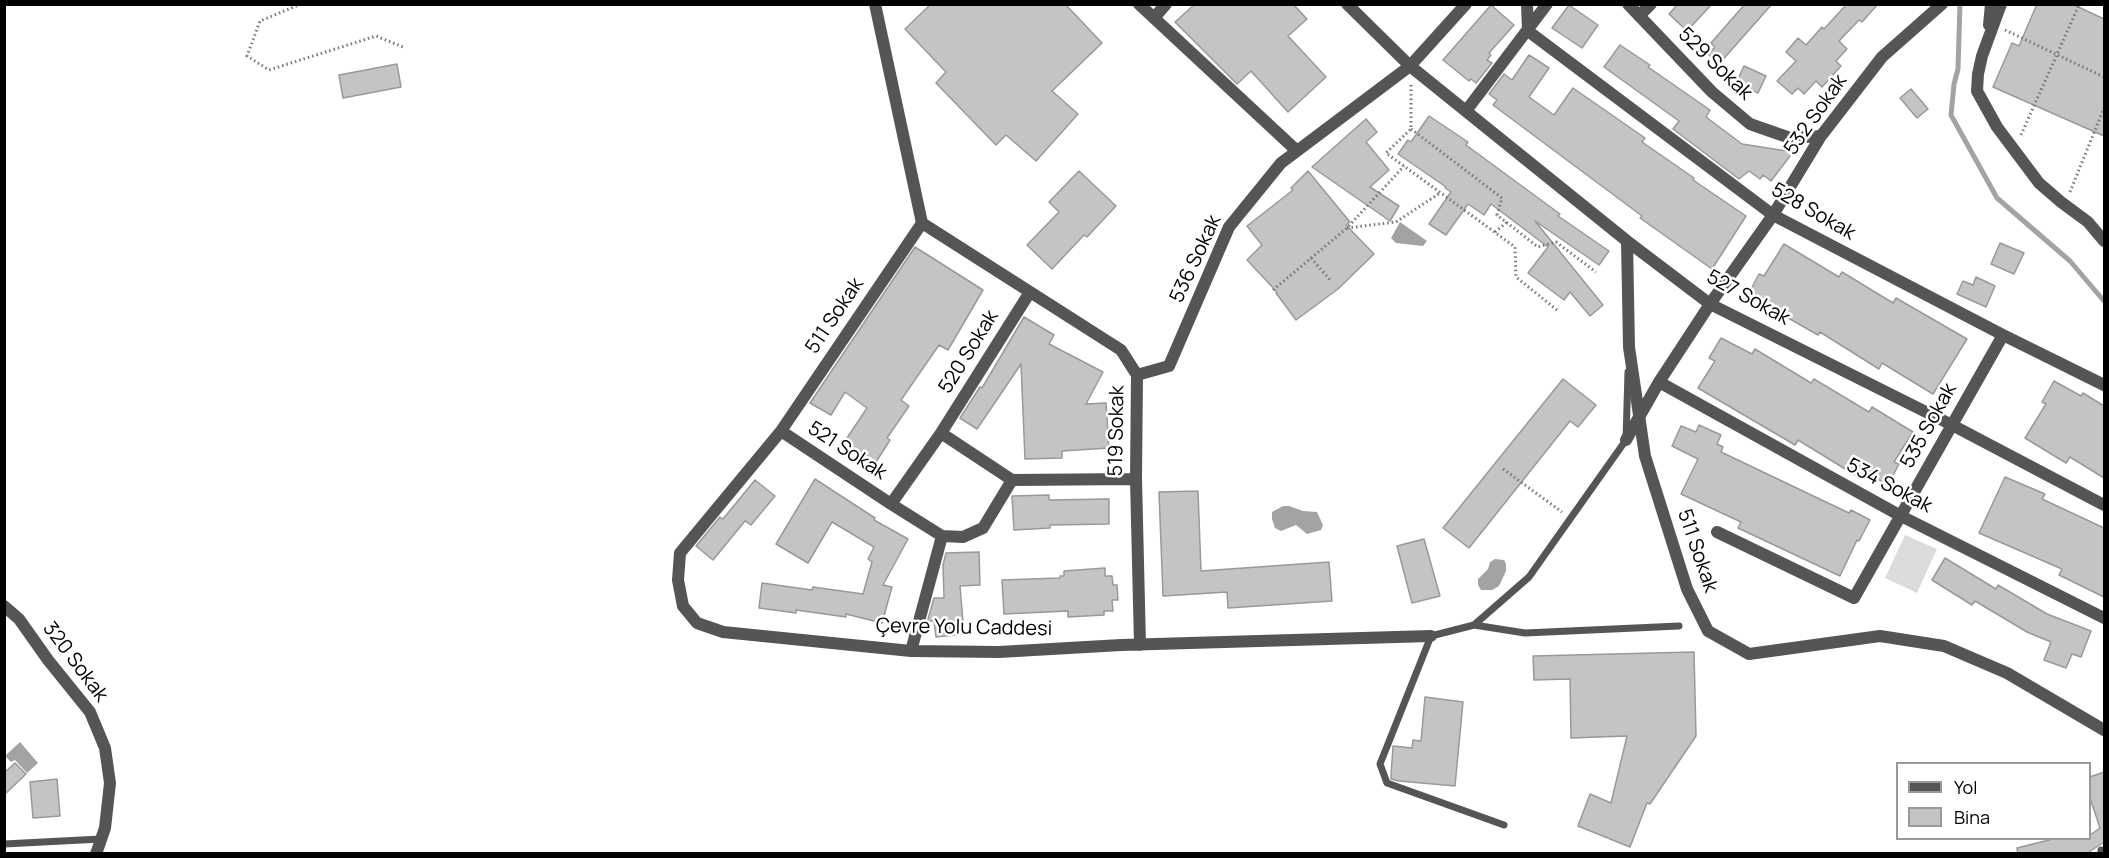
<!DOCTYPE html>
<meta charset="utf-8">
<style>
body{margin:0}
#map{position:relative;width:2109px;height:858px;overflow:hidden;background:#fff;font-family:Manrope,sans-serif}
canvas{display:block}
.frame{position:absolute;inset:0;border:6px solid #000;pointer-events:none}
.legend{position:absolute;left:1896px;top:762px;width:195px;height:78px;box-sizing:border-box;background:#fff;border:2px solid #999;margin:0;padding:8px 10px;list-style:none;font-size:18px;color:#000}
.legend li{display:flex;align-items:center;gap:12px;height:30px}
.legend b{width:30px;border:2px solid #999}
</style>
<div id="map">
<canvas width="2109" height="858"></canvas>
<div class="frame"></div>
<ul class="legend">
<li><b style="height:8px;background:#555"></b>Yol</li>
<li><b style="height:16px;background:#c4c4c4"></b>Bina</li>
</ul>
</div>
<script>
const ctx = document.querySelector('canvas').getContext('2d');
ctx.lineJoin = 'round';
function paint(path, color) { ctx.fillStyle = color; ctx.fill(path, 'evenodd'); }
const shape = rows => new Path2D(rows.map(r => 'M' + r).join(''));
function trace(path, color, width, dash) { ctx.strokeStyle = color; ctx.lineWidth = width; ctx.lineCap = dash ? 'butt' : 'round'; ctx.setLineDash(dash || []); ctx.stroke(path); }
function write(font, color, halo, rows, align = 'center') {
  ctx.font = font + ' Manrope,sans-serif'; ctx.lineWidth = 5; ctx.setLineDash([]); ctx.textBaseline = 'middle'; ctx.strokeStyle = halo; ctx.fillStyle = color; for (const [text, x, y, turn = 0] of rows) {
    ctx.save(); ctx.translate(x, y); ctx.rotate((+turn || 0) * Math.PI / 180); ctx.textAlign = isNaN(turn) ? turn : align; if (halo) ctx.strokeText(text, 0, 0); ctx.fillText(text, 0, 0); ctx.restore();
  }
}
paint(shape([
 [1905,535,1937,549,1917,593,1885,578]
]), '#dcdcdc');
paint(shape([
 [1400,222,1427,241,1423,246,1396,243,1391,238],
 [1283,506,1289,506,1303,511,1317,512,1323,525,1321,530,1307,534,1296,525,1281,531,1275,528,1272,519,1272,512],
 [1495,559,1504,560,1506,564,1506,571,1499,586,1492,590,1481,590,1478,585,1478,579,1488,569,1490,562],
 [20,742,38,763,27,773,15,760,11,762,5,756]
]), '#a3a3a3');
trace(shape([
 [1960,4,1958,69,1954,84,1951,115,1997,198,2070,261,2104,301]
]), '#a3a3a3', 5);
const building = shape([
 [931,4,1065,4,1102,43,1052,91,1078,114,1036,161,1006,135,996,145,936,83,946,72,905,29,931,4],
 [1195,4,1293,4,1307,19,1288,36,1326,77,1288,112,1251,71,1237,84,1175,22,1195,4],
 [1678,4,1712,4,1687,31,1669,14,1678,4],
 [1745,4,1772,4,1719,64,1708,54,1715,47,1711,43,1745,4],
 [1843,4,1878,4,1862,22,1859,20,1839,41,1847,49,1836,61,1841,66,1822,87,1816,81,1804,94,1798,88,1792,94,1777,81,1796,61,1786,52,1798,38,1806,45,1822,27,1824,29,1845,6,1843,4],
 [2037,4,2072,4,2104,19,2104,136,1993,87,2012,43,2019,46,2037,4],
 [1491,5,1514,25,1489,53,1491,55,1487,60,1492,63,1476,83,1471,79,1469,81,1443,60,1491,5],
 [1569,5,1598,25,1582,48,1552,28,1569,5],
 [1620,45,1650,65,1648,67,1710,110,1706,117,1742,144,1793,152,1771,181,1763,175,1760,179,1749,171,1739,179,1673,129,1679,121,1604,67,1620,45],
 [1529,55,1549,68,1529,97,1554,115,1573,88,1645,138,1642,142,1694,178,1693,180,1746,216,1712,269,1640,218,1642,216,1493,105,1497,100,1489,94,1504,74,1512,80,1529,55],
 [397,64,401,87,343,98,339,75,397,64],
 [1744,66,1766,76,1758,93,1736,83,1744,66],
 [1911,89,1928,109,1917,118,1900,98,1911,89],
 [1429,116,1468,142,1466,145,1560,214,1558,216,1609,251,1599,265,1535,221,1603,305,1590,316,1570,292,1564,300,1528,273,1548,247,1491,204,1484,215,1468,204,1446,235,1429,224,1451,192,1445,188,1446,187,1398,154,1408,140,1411,142,1429,116],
 [1366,119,1377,132,1366,142,1389,170,1370,187,1399,206,1390,221,1312,167,1366,119],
 [1079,171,1116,206,1087,237,1084,235,1052,269,1027,245,1059,212,1049,202,1079,171],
 [1308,171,1350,222,1346,225,1374,254,1338,289,1296,320,1276,293,1277,292,1247,260,1262,245,1247,226,1293,190,1291,188,1308,171],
 [2000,243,2024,253,2014,274,1991,264,2000,243],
 [1784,244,1839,277,1842,272,1893,303,1896,298,1967,339,1933,394,1882,363,1879,369,1820,332,1818,335,1748,295,1759,274,1764,276,1784,244],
 [915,247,983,290,948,350,939,345,901,400,909,406,887,438,890,440,876,462,845,441,867,408,845,392,831,415,810,403,915,247],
 [1976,277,1995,286,1986,307,1957,294,1963,281,1973,285,1976,277],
 [1024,317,1054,335,1049,344,1103,372,1086,404,1106,403,1109,448,1062,451,1062,458,1025,459,1021,364,977,429,960,418,980,387,982,388,1024,317],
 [1721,338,1752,354,1755,349,1811,383,1814,379,1869,412,1872,407,1913,432,1894,462,1899,464,1888,485,1859,469,1855,475,1798,440,1795,445,1698,388,1715,361,1709,358,1721,338],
 [1563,379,1596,405,1578,427,1570,421,1469,548,1443,528,1563,379],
 [2054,381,2081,396,2083,393,2104,406,2104,478,2070,457,2066,463,2025,438,2046,404,2042,402,2054,381],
 [1699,425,1721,435,1717,444,1723,447,1721,452,1849,513,1851,510,1870,520,1859,541,1857,540,1840,576,1738,528,1741,522,1681,494,1698,459,1672,446,1681,426,1696,432,1699,425],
 [2005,477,2045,494,2042,499,2104,528,2104,597,2059,575,2062,569,1979,533,2005,477],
 [815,479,875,518,874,520,908,539,883,585,892,587,882,623,846,614,846,617,796,610,796,613,759,608,762,583,812,590,813,587,863,594,872,562,868,559,874,547,832,522,808,563,776,544,815,479],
 [755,480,775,496,751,525,745,521,713,560,696,546,720,517,723,519,755,480],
 [1198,491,1201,571,1329,562,1332,601,1228,608,1227,592,1163,596,1159,492,1198,491],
 [1049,495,1049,500,1109,499,1109,524,1050,525,1050,528,1014,530,1012,496,1049,495],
 [1424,539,1440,596,1412,603,1397,546,1424,539],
 [979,552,980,585,960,586,964,634,936,637,934,621,928,621,928,619,934,598,944,598,943,565,946,553,979,552],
 [1945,558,1996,589,1998,585,2047,614,2091,631,2081,657,2072,654,2066,668,2044,660,2051,642,2027,632,1975,601,1972,605,1932,580,1945,558],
 [1105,568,1105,576,1112,576,1113,585,1117,585,1118,600,1112,600,1113,611,1104,611,1104,615,1068,617,1068,611,1004,614,1002,580,1060,578,1060,576,1064,576,1064,571,1105,568],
 [1694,652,1696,736,1650,804,1647,803,1630,847,1578,826,1590,794,1611,803,1627,736,1571,738,1570,679,1534,680,1533,656,1694,652],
 [1425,697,1463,702,1455,786,1399,781,1391,779,1391,776,1393,746,1412,748,1413,740,1421,741,1425,697],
 [15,763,26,774,4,795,4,773,15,763],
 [2104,772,2104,842,2086,854,2018,854,2017,848,2057,838,2090,838,2090,835,2100,828,2090,798,2090,777,2104,772],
 [57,779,60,816,33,818,30,782,57,779]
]);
paint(building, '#c4c4c4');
trace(building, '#999', 1.5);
trace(shape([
 [301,4,260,21,247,56,269,70,376,36,403,47],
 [2005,30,2104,77],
 [1411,85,1411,129,1386,153,1515,247,1516,277,1557,310],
 [1411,129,1502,198,1497,215,1538,247,1556,242,1596,272],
 [2021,135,2079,5],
 [2070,192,2104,108],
 [1347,228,1396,222,1440,193],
 [1495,232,1507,222],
 [1311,258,1331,281],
 [1273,290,1347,228,1404,166],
 [1503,469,1562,512]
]), '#777', 3, [1.5, 3]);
trace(shape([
 [1474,625,1525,633,1679,626],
 [1504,825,1387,783,1380,764,1431,636,1474,625,1529,577,1626,440,1628,372],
 [4,844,101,839],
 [2101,850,2101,854]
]), '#555', 7);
trace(shape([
 [875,4,922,223],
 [1139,4,1297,151],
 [1347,4,1410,66,1627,241,1710,304,1952,425,2104,505],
 [1527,4,1528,31,1773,215,2003,335,2104,385],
 [1628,4,1712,92,1750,124,1790,138,1821,136],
 [2001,4,1982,56,1978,74,1977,91,1997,127,2039,183,2061,202,2088,222,2104,241],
 [1639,16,1651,4],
 [1154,18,1166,4],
 [1989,25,1991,4],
 [1466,111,1547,4],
 [922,223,781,431,680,553,678,580,683,606,697,623,723,632,911,651,999,652,1121,645,1431,636],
 [922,223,1121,350,1137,375,1136,479,1140,645],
 [1627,241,1629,347,1645,456,1687,589,1708,631,1749,654,1880,636,1944,646,2007,673,2104,730],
 [1137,375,1169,366,1229,227,1281,163,1410,66,1466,4],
 [1659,382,1901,516,2104,618],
 [781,431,891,504],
 [941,433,1012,480,983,528,963,537,942,536,891,504,941,433],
 [941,433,1030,292],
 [1626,440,1659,382,1710,304,1773,215,1821,136,1882,57,1942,4],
 [1012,480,1136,479],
 [1717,532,1854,598,2003,335],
 [4,606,19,619,48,660,90,712,105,748,110,783,105,828,96,854],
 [911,651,942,536]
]), '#555', 12);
write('20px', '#000', '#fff', [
 ["529 Sokak",1715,64,44],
 ["532 Sokak",1816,115,-55],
 ["528 Sokak",1813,212,30],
 ["536 Sokak",1196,259,-65],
 ["527 Sokak",1748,298,29],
 ["511 Sokak",835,316,-56],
 ["520 Sokak",969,352,-58],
 ["535 Sokak",1929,426,-61],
 ["519 Sokak",1117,431,-89],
 ["521 Sokak",847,451,33],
 ["534 Sokak",1889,486,28],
 ["511 Sokak",1697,551,71],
 ["Çevre Yolu Caddesi",964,628,1],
 ["320 Sokak",75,662,53]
]);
</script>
